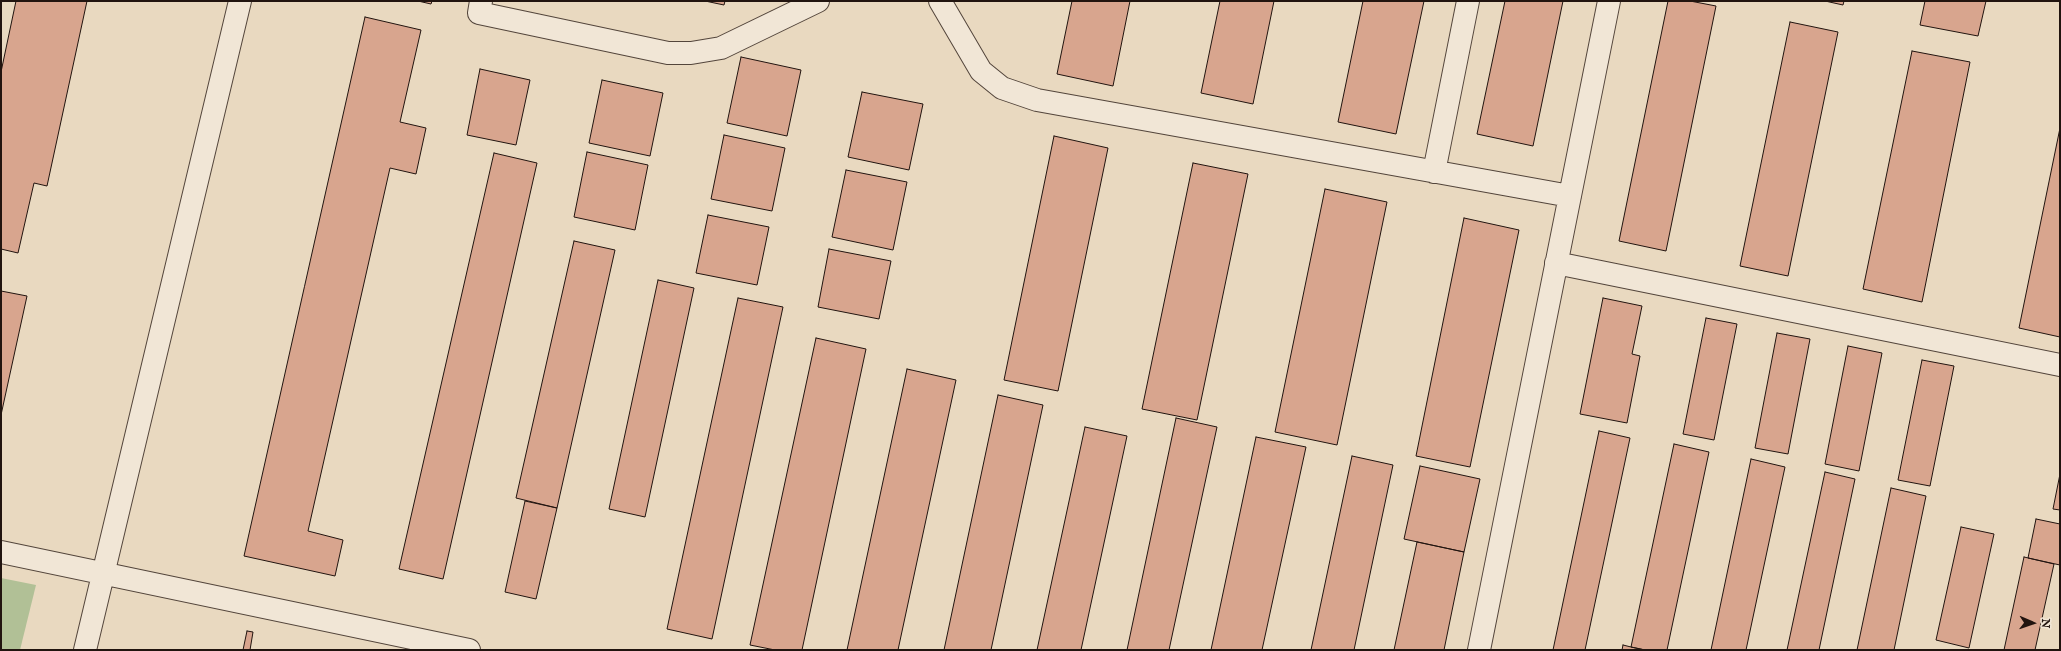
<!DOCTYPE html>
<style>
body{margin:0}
#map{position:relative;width:2061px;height:651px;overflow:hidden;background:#e9d9c0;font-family:"IM FELL English",serif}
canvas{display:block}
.frame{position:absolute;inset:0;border:2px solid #21140f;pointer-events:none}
.north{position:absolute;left:2013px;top:603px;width:40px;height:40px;-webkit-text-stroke:3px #f1e6d6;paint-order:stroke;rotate:92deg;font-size:11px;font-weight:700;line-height:16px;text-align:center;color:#21140f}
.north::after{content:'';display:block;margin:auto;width:14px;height:18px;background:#21140f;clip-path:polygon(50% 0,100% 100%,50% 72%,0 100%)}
</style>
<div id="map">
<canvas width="2061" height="651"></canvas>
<div class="frame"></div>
<div class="north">N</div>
</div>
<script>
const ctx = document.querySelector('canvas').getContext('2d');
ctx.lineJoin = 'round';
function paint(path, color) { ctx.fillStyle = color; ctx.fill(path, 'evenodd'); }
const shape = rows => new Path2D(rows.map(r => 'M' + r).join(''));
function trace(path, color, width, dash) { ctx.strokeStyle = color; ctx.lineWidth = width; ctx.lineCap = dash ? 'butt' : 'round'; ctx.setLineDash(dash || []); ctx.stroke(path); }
paint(shape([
 [1,578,36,585,20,650,1,650]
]), '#b1c096');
const building = shape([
 [16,1,87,1,47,186,34,183,18,253,1,249,1,72,16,1],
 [418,1,432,1,431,4,418,1],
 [705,1,725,1,724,5,705,1],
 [1072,1,1130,1,1113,86,1057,74,1072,1],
 [1220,1,1274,1,1253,104,1201,93,1220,1],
 [1363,1,1424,1,1396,134,1338,122,1363,1],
 [1505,1,1563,1,1533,146,1477,134,1505,1],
 [1668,1,1690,1,1716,6,1666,251,1619,241,1668,1],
 [1825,1,1844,1,1843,5,1825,1],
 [1925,1,1986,1,1978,36,1920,25,1925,1],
 [365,17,421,30,400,122,426,128,416,174,390,168,308,531,343,540,335,576,244,556,365,17],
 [1790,22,1838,32,1788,276,1740,266,1790,22],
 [1912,51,1970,62,1922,302,1863,289,1912,51],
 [741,57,801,70,787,136,727,123,741,57],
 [480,69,530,80,516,145,467,135,480,69],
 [602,80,663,93,650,156,589,143,602,80],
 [862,92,923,104,909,170,848,157,862,92],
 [2060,128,2060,337,2019,328,2060,128],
 [724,135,785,148,772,211,711,199,724,135],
 [1054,136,1108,148,1058,391,1004,380,1054,136],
 [587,152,648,165,635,230,574,217,587,152],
 [494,153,537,163,443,579,399,569,494,153],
 [1193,163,1248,174,1197,420,1142,409,1193,163],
 [846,170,907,182,893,250,832,237,846,170],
 [1325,189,1387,202,1337,445,1275,432,1325,189],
 [708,215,769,227,757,285,696,273,708,215],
 [1464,218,1519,230,1470,467,1416,456,1464,218],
 [574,241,615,250,557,508,516,498,574,241],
 [829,249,891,261,879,319,818,307,829,249],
 [658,280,694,288,645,517,609,509,658,280],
 [1,291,27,296,1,415,1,291],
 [738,298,783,307,712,639,667,629,738,298],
 [1603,298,1642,306,1632,354,1640,356,1627,423,1580,414,1603,298],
 [1706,318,1737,324,1714,440,1683,434,1706,318],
 [1777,333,1810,339,1788,454,1755,448,1777,333],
 [816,338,866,349,802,650,775,650,750,645,816,338],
 [1848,346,1882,353,1859,471,1825,464,1848,346],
 [1922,360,1954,366,1930,486,1898,480,1922,360],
 [907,369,956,380,898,650,847,650,907,369],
 [998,395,1043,405,991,650,944,650,998,395],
 [1176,418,1217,427,1169,650,1127,650,1176,418],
 [1085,427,1127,436,1081,650,1037,650,1085,427],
 [1599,431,1630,438,1585,650,1553,650,1599,431],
 [1256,437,1306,447,1262,650,1211,650,1256,437],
 [1674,444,1709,452,1667,650,1645,650,1631,647,1674,444],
 [1352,456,1393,465,1354,650,1311,650,1352,456],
 [1751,459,1785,467,1746,650,1711,650,1751,459],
 [1420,466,1480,479,1464,552,1404,539,1420,466],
 [1825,472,1855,479,1819,650,1787,650,1825,472],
 [2060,474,2060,510,2053,509,2060,474],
 [1891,488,1926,496,1894,650,1857,650,1891,488],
 [525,501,557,508,536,599,505,592,525,501],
 [2036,519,2060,524,2060,565,2028,558,2036,519],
 [1961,527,1994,534,1969,648,1936,640,1961,527],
 [1417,542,1464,552,1444,650,1394,650,1417,542],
 [2024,557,2054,564,2035,650,2004,650,2024,557],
 [247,631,253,632,250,650,243,650,247,631],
 [1623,645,1631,647,1645,650,1622,650,1623,645]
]);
paint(building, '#d8a58e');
trace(building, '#21140f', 1);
const minor = shape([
 [481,1,479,13,668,53,691,53,721,48,818,1],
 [940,1,981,71,1002,88,1037,100,1570,196],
 [1434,172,1468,1],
 [1556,263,2060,365],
 [1,552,469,650],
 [85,650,240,1],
 [1479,650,1609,1]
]);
trace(minor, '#53453b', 24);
trace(minor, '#f1e6d6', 22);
</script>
